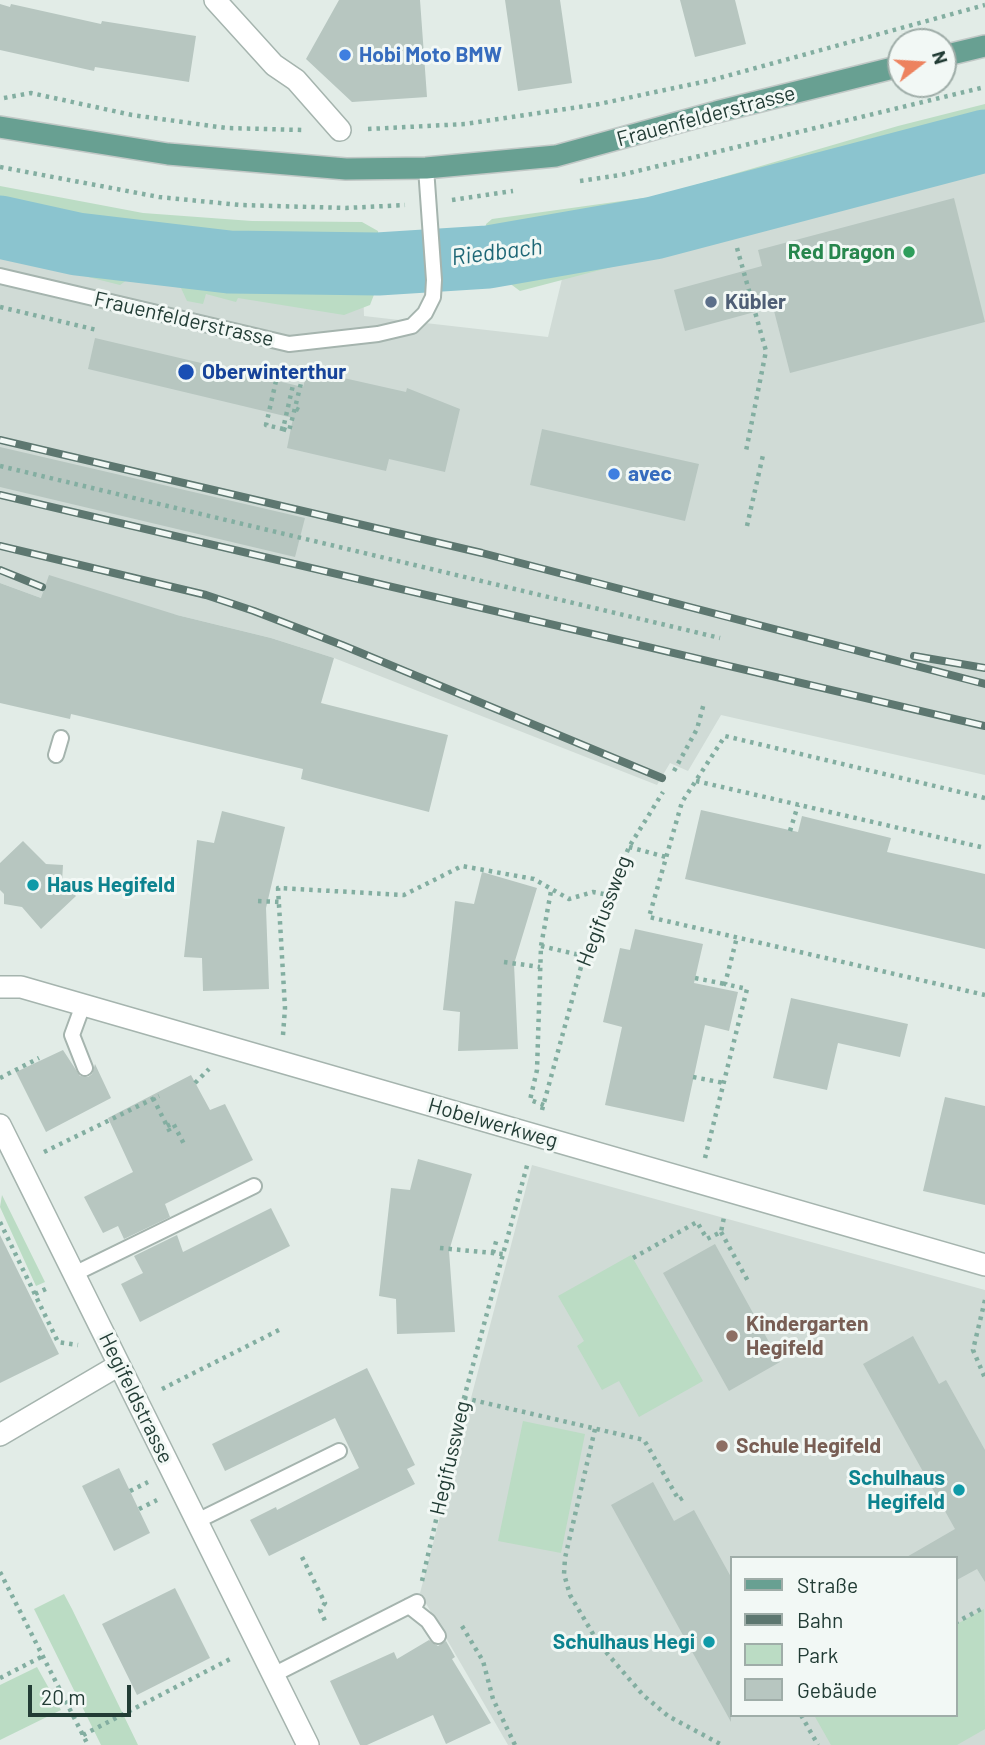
<!DOCTYPE html>
<meta charset="utf-8">
<style>
body{margin:0}
#map{position:relative;width:985px;height:1745px;overflow:hidden;background:#e2ece7;font-family:Barlow,sans-serif}
canvas{display:block}
.legend{position:absolute;left:730px;top:1556px;width:228px;height:161px;box-sizing:border-box;background:#f2f8f5;border:2px solid #9fada8;margin:0;padding:9px 12px;list-style:none;font-size:21px;color:#223c35}
.legend li{display:flex;align-items:center;gap:14px;height:35px}
.legend b{width:35px;border:2px solid #9fada8}
.north{position:absolute;left:887px;top:28px;width:70px;height:70px;box-sizing:border-box;background:#f2f8f5;border:2px solid #9fada8;border-radius:50%;rotate:73deg;font-size:19px;font-weight:700;line-height:28px;text-align:center;color:#223c35}
.north::after{content:'';display:block;margin:auto;width:24px;height:32px;background:#ed825e;clip-path:polygon(50% 0,100% 100%,50% 72%,0 100%)}
.scale{position:absolute;left:28px;top:1685px;width:103px;height:32px;box-sizing:border-box;border:4px solid #223c35;border-top:0;padding-left:9px;font-size:21px;line-height:24px;white-space:nowrap;color:#223c35;-webkit-text-stroke:5px #f2f8f5;paint-order:stroke}
</style>
<div id="map">
<canvas width="985" height="1745"></canvas>
<ul class="legend">
<li><b style="height:9px;background:#68a092"></b>Straße</li>
<li><b style="height:9px;background:#5d7770"></b>Bahn</li>
<li><b style="height:19px;background:#bbdcc4"></b>Park</li>
<li><b style="height:19px;background:#b7c6c0"></b>Gebäude</li>
</ul>
<div class="north">N</div>
<div class="scale">20 m</div>
</div>
<script>
const ctx = document.querySelector('canvas').getContext('2d');
ctx.lineJoin = 'round';
function paint(path, color) { ctx.fillStyle = color; ctx.fill(path, 'evenodd'); }
const shape = rows => new Path2D(rows.map(r => 'M' + r).join(''));
function trace(path, color, width, dash) { ctx.strokeStyle = color; ctx.lineWidth = width; ctx.lineCap = dash ? 'butt' : 'round'; ctx.setLineDash(dash || []); ctx.stroke(path); }
function write(font, color, halo, rows, align = 'center') {
  ctx.font = font + ' Barlow,sans-serif'; ctx.lineWidth = 6; ctx.setLineDash([]); ctx.textBaseline = 'middle'; ctx.strokeStyle = halo; ctx.fillStyle = color; for (const [text, x, y, turn = 0] of rows) {
    ctx.save(); ctx.translate(x, y); ctx.rotate((+turn || 0) * Math.PI / 180); ctx.textAlign = isNaN(turn) ? turn : align; if (halo) ctx.strokeText(text, 0, 0); ctx.fillText(text, 0, 0); ctx.restore();
  }
}
paint(shape([
 [985,141,985,775,721,715,688,771,670,763,657,785,334,658,271,638,177,615,41,598,0,583,0,251,363,287,364,316,548,337,562,279],
 [532,1165,985,1290,985,1745,508,1745,420,1593],
 [731,1558,955,1558,955,1715,731,1715]
]), '#d0dbd6');
paint(shape([
 [985,104,985,169,520,291,489,268,486,224,492,219,658,196,898,126],
 [0,186,143,213,252,221,362,222,378,231,382,274,370,305,344,315,238,298,236,302,206,294,203,304,187,301,181,288,131,277,120,285,0,255],
 [2,1195,45,1282,36,1286,0,1207],
 [631,1255,703,1381,639,1417,619,1381,602,1390,577,1346,584,1341,558,1296],
 [523,1421,585,1434,561,1553,498,1541],
 [64,1594,72,1609,138,1745,101,1745,34,1609],
 [984,1609,985,1729,957,1745,831,1745,814,1715,955,1715,955,1625],
 [37,1667,61,1710,0,1740,0,1685]
]), '#bbdcc4');
trace(shape([
 [0,227,77,244,229,262,378,264,488,257,654,228,985,141]
]), '#8bc4cf', 63);
paint(shape([
 [339,0,420,0,427,97,352,102,306,59],
 [505,0,560,0,572,83,518,91],
 [680,0,735,0,746,44,695,57],
 [0,4,10,7,11,4,101,24,102,21,196,36,189,82,95,67,94,71,0,50],
 [954,198,985,322,790,373,773,307,685,331,674,290,762,266,758,250],
 [95,338,303,387,308,370,406,392,407,388,460,409,445,472,389,459,386,471,287,448,293,418,88,369],
 [542,429,699,464,685,521,530,485],
 [0,447,305,518,295,557,0,487],
 [49,575,177,615,271,638,334,658,321,703,448,735,429,812,301,779,303,769,71,714,70,719,0,703,0,583,41,598],
 [701,810,798,832,802,816,891,838,887,852,985,874,985,949,685,879],
 [222,811,285,827,266,908,269,989,203,991,202,958,184,957,197,840,214,843],
 [23,841,46,864,63,865,62,882,76,896,41,929,22,907,4,904,4,894,0,890,0,863],
 [482,872,537,888,514,964,518,1049,458,1051,460,1012,443,1010,455,901,474,904],
 [635,929,703,944,694,983,738,992,729,1031,705,1025,684,1122,605,1105,622,1027,603,1022,620,948,630,950],
 [791,998,908,1024,900,1057,838,1043,827,1090,773,1078],
 [63,1050,80,1076,88,1077,92,1074,95,1064,111,1098,46,1132,16,1072],
 [191,1075,210,1110,225,1104,253,1160,165,1204,170,1217,124,1239,118,1226,103,1233,84,1197,133,1172,108,1118],
 [945,1097,985,1106,985,1205,923,1191],
 [418,1159,472,1174,449,1251,455,1332,397,1334,396,1299,379,1296,391,1188,410,1190],
 [271,1208,290,1246,140,1322,121,1284,143,1273,134,1256,177,1235,183,1252],
 [0,1235,59,1354,0,1383],
 [715,1244,780,1362,729,1391,663,1273],
 [913,1336,939,1384,946,1380,985,1450,985,1582,977,1569,955,1581,955,1558,905,1558,955,1529,863,1364],
 [367,1368,415,1465,407,1469,415,1484,269,1556,250,1520,276,1507,277,1510,359,1468,335,1418,225,1471,212,1444],
 [119,1468,150,1533,114,1551,82,1486],
 [653,1482,674,1521,694,1510,731,1577,731,1722,611,1505],
 [175,1588,210,1658,137,1695,102,1624],
 [429,1640,438,1646,446,1641,455,1657,452,1659,491,1723,446,1744,433,1715,367,1745,360,1745,330,1681,394,1652,397,1659]
]), '#b7c6c0');
const service = shape([
 [0,276,289,344,378,334,412,326,425,313,433,297,434,280,426,168],
 [56,755,61,738],
 [83,1005,72,1035,85,1068],
 [74,1274,254,1186],
 [197,1521,339,1451],
 [409,1606,428,1621,438,1636],
 [273,1675,417,1602]
]);
const minor = shape([
 [215,0,274,65,296,80,340,130],
 [0,987,21,987,985,1265],
 [0,1125,308,1745],
 [0,1435,119,1365]
]);
const primary = shape([
 [943,56,985,46],
 [0,127,168,154,346,169,426,168,556,156,716,112,901,66]
]);
trace(service, '#a5b4ae', 18);
trace(minor, '#a5b4ae', 24);
trace(primary, '#c1c8c6', 24);
trace(shape([
 [4,98,31,93,132,115,226,128,303,130],
 [368,129,465,124,599,104,712,80,985,5],
 [0,167,159,197,240,205,346,208,405,205],
 [580,181,621,175,985,87],
 [452,200,513,191],
 [737,248,766,351,746,451],
 [0,307,97,330],
 [276,381,266,425,283,429,293,385],
 [299,410,295,408,302,379],
 [283,429,289,431,295,408],
 [0,466,720,638],
 [747,526,763,455],
 [674,771,697,729,704,703],
 [696,781,985,848],
 [985,798,725,736,682,802,649,917,985,995],
 [790,831,798,805],
 [629,847,666,857],
 [258,901,279,902],
 [541,946,584,956],
 [504,962,540,967],
 [695,978,725,984],
 [283,1035,285,1008,278,888,404,895,462,866,534,879,569,899,593,892,609,895],
 [693,1077,724,1083],
 [0,1078,39,1058],
 [195,1083,209,1069],
 [153,1098,172,1136],
 [544,1105,530,1100,537,1070,541,946,551,891],
 [542,1110,584,956,629,847,663,792],
 [167,1126,173,1123,185,1146],
 [44,1152,159,1096],
 [705,1158,747,989,725,984,737,937],
 [0,1222,58,1342,78,1345],
 [721,1232,749,1283],
 [440,1248,503,1254],
 [493,1253,497,1238],
 [633,1258,697,1222,707,1239,721,1232,724,1217],
 [35,1294,50,1287],
 [985,1300,973,1350,985,1378],
 [162,1389,279,1330],
 [464,1398,644,1440,679,1500,686,1496],
 [595,1429,565,1558,564,1574,570,1595,599,1644,643,1695,668,1716,722,1745],
 [130,1491,148,1482],
 [139,1509,157,1500],
 [302,1557,325,1603,320,1610,326,1623],
 [0,1572,88,1745],
 [422,1581,464,1398,528,1162],
 [955,1623,985,1607],
 [462,1626,483,1661,493,1699,515,1745],
 [0,1678,43,1656],
 [801,1715,818,1745],
 [83,1735,234,1657]
]), '#83aea1', 4.5, [3.5, 5]);
trace(service, '#fff', 14);
trace(minor, '#fff', 21);
trace(primary, '#68a092', 21);
const rail = shape([
 [0,440,482,553,985,684],
 [0,495,985,726],
 [0,546,206,595,254,611,342,645,662,778],
 [0,570,42,587],
 [914,656,985,668]
]);
trace(rail, '#5d7770', 8);
trace(rail, '#f2f8f5', 5, [16]);
for (const [x, y, r, color] of [
 [345,55,7,"#3f7fe0"],
 [909,252,7,"#2e9e5b"],
 [711,302,7,"#5c6f8a"],
 [186,372,9,"#1a4fb4"],
 [614,474,7,"#3f7fe0"],
 [33,885,7,"#0f9aa8"],
 [732,1336,7,"#8d6e63"],
 [722,1446,7,"#8d6e63"],
 [959,1490,7,"#0f9aa8"],
 [709,1642,7,"#0f9aa8"]
]) { const dot = new Path2D(); dot.arc(x, y, r, 0, 2 * Math.PI); ctx.fillStyle = color; ctx.fill(dot); trace(dot, '#f2f8f5', 2.5); }
write('bold 21px', '#366cbe', '#f2f8f5', [
 ["Hobi Moto BMW",359,55],
 ["avec",628,474]
], 'left');
write('21px', '#223c35', '#f2f8f5', [
 ["Frauenfelderstrasse",706,116,-15],
 ["Frauenfelderstrasse",184,319,13],
 ["Hegifussweg",604,911,-69],
 ["Hobelwerkweg",493,1123,16],
 ["Hegifeldstrasse",136,1398,64],
 ["Hegifussweg",450,1458,-77]
]);
write('bold 21px', '#27864d', '#f2f8f5', [
 ["Red Dragon",895,252]
], 'right');
write('bold 21px', '#4e5e75', '#f2f8f5', [
 ["Kübler",725,302]
], 'left');
write('bold 21px', '#164399', '#f2f8f5', [
 ["Oberwinterthur",202,372]
], 'left');
write('bold 21px', '#0d838f', '#f2f8f5', [
 ["Haus Hegifeld",47,885,"left"],
 ["Schulhaus",945,1478],
 ["Hegifeld",945,1502],
 ["Schulhaus Hegi",695,1642]
], 'right');
write('bold 21px', '#785e54', '#f2f8f5', [
 ["Kindergarten",746,1324],
 ["Hegifeld",746,1348],
 ["Schule Hegifeld",736,1446]
], 'left');
write('italic 23px', '#1e6776', '#f2f8f5', [
 ["Riedbach",497,252,-7]
]);
</script>
